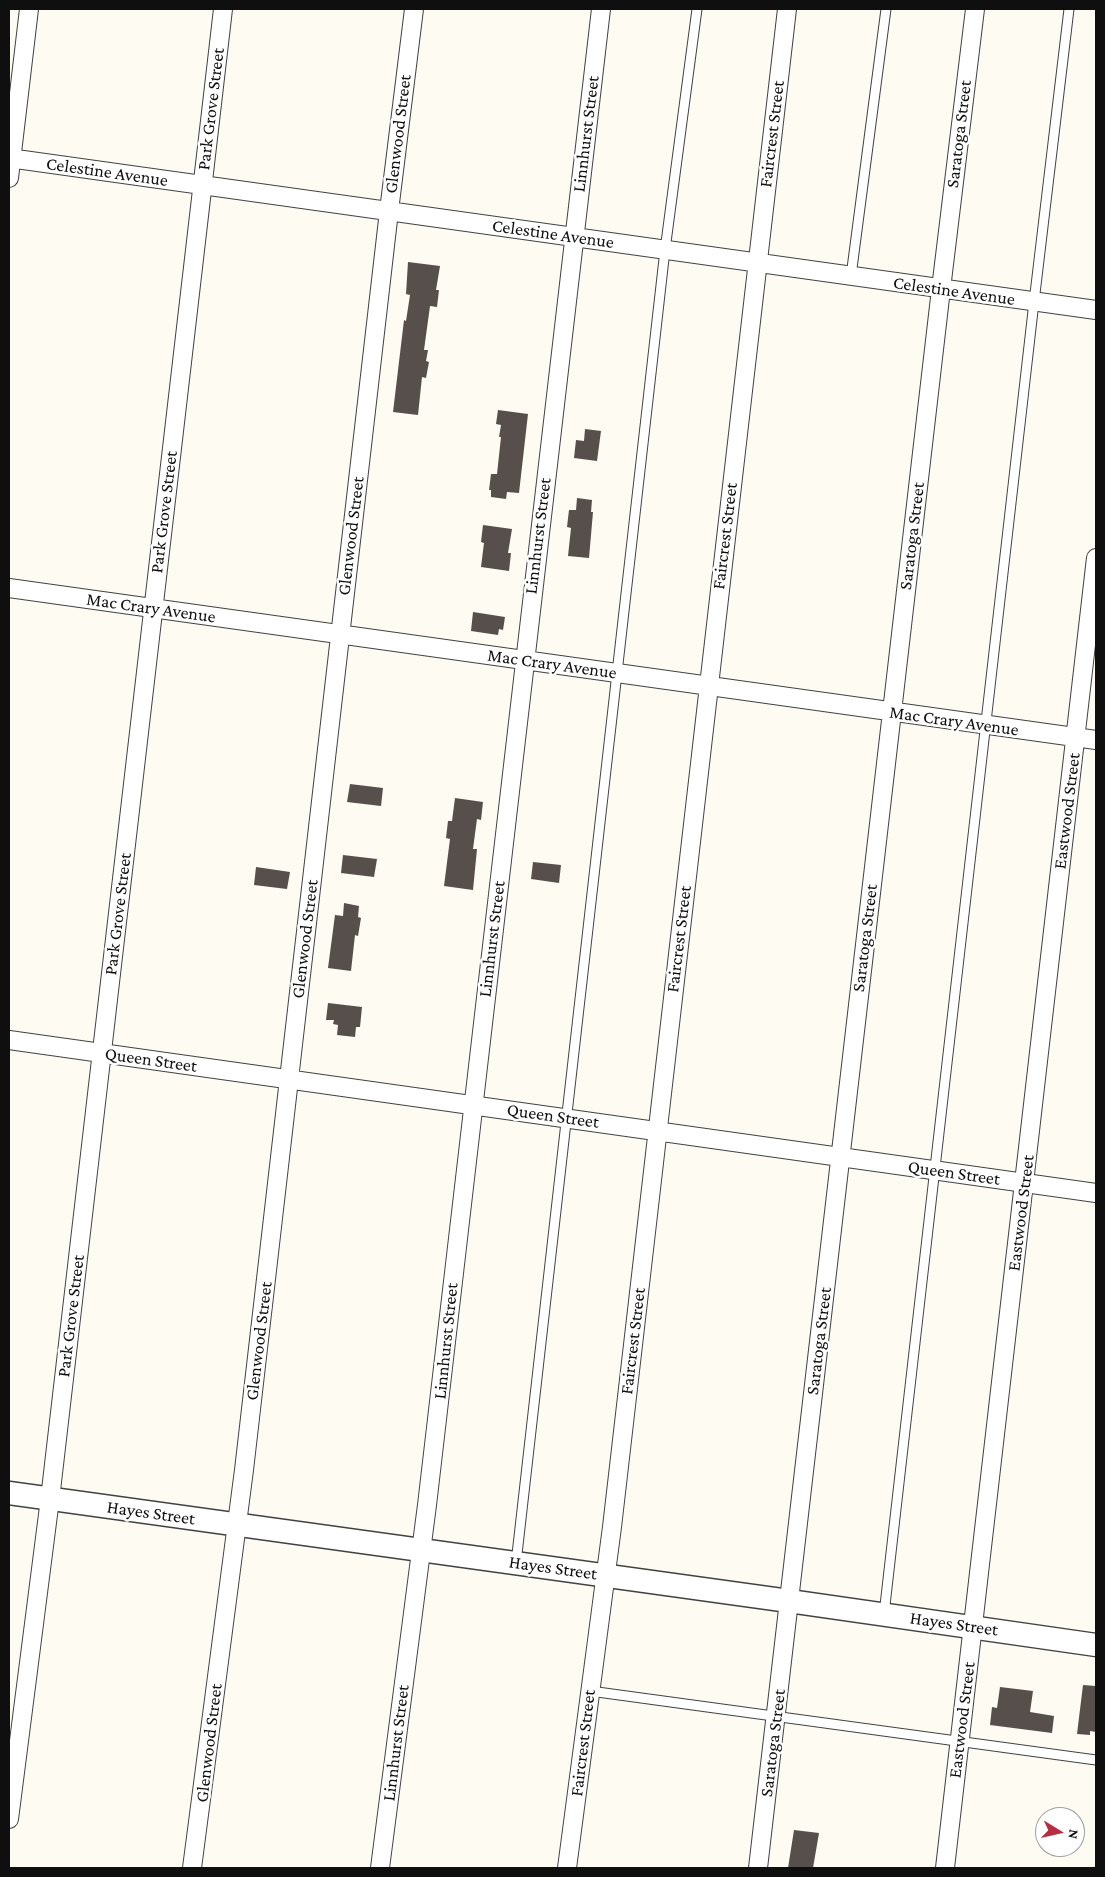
<!DOCTYPE html>
<style>
body{margin:0}
#map{position:relative;width:1105px;height:1877px;overflow:hidden;background:#fefbf2;font-family:"Crimson Pro",serif}
canvas{display:block}
.frame{position:absolute;inset:0;border:10px solid #0f0f0f;pointer-events:none}
.north{position:absolute;left:1035px;top:1807px;width:50px;height:50px;box-sizing:border-box;background:#fff;border:1px solid #9f9f9f;border-radius:50%;rotate:99deg;font-size:14px;font-weight:700;line-height:20px;text-align:center;color:#0f0f0f}
.north::after{content:'';display:block;margin:auto;width:18px;height:22px;background:#b92d41;clip-path:polygon(50% 0,100% 100%,50% 72%,0 100%)}
</style>
<div id="map">
<canvas width="1105" height="1877"></canvas>
<div class="frame"></div>
<div class="north">N</div>
</div>
<script>
const ctx = document.querySelector('canvas').getContext('2d');
ctx.lineJoin = 'round';
function paint(path, color) { ctx.fillStyle = color; ctx.fill(path, 'evenodd'); }
const shape = rows => new Path2D(rows.map(r => 'M' + r).join(''));
function trace(path, color, width, dash) { ctx.strokeStyle = color; ctx.lineWidth = width; ctx.lineCap = dash ? 'butt' : 'round'; ctx.setLineDash(dash || []); ctx.stroke(path); }
function write(font, color, halo, rows, align = 'center') {
  ctx.font = font + ' "Crimson Pro",serif'; ctx.lineWidth = 5; ctx.setLineDash([]); ctx.textBaseline = 'middle'; ctx.strokeStyle = halo; ctx.fillStyle = color; for (const [text, x, y, turn = 0] of rows) {
    ctx.save(); ctx.translate(x, y); ctx.rotate((+turn || 0) * Math.PI / 180); ctx.textAlign = isNaN(turn) ? turn : align; if (halo) ctx.strokeText(text, 0, 0); ctx.fillText(text, 0, 0); ctx.restore();
  }
}
paint(shape([
 [408,262,440,266,436,290,439,290,437,307,430,306,424,350,428,350,426,361,429,362,426,378,422,377,418,415,393,412,404,320,406,321,410,295,406,294],
 [498,410,528,414,519,493,507,492,506,499,491,497,491,490,489,490,491,474,497,474,501,437,499,437,501,425,496,424],
 [585,429,601,431,597,461,574,458,576,440,584,441],
 [577,498,592,500,591,512,593,512,589,558,568,556,571,528,567,527,569,510,576,510],
 [483,525,512,529,508,553,511,553,509,571,481,567,484,543,481,542],
 [473,612,505,617,503,630,499,629,498,635,471,631],
 [350,784,383,788,381,806,347,802],
 [455,798,483,802,481,820,477,819,473,849,477,849,473,890,444,886,450,839,446,838,448,821,452,821],
 [343,855,377,859,374,877,341,873],
 [533,862,561,865,559,883,531,879],
 [256,867,290,872,287,889,254,885],
 [344,903,359,906,358,917,361,918,358,936,355,935,351,971,328,968,335,915,343,916],
 [328,1003,362,1007,360,1027,356,1027,355,1037,337,1035,338,1025,333,1024,334,1020,326,1020],
 [1083,1685,1096,1686,1096,1732,1090,1731,1090,1735,1077,1734],
 [1000,1687,1033,1691,1030,1712,1054,1716,1052,1733,990,1725,992,1707,997,1708],
 [794,1830,819,1833,813,1868,788,1868]
]), '#574f4c');
const service = shape([
 [851,276,886,9],
 [516,1563,665,250,697,9],
 [884,1614,1034,302,1069,9],
 [590,1691,1096,1760]
]);
const minor = shape([
 [9,158,1096,310],
 [9,178,29,9],
 [9,588,1096,740],
 [9,1040,1096,1193],
 [9,1819,50,1499,223,9],
 [192,1868,244,1470,389,211,414,9],
 [380,1868,427,1505,601,9],
 [567,1868,612,1527,787,9],
 [758,1868,941,289,975,9],
 [945,1868,1096,558]
]);
const tertiary = shape([
 [9,1493,789,1601,1096,1645]
]);
trace(service, '#424242', 11);
trace(minor, '#424242', 20);
trace(tertiary, '#424242', 25);
trace(service, '#fff', 9);
trace(minor, '#fff', 18);
trace(tertiary, '#fff', 22);
write('18px', '#0f0f0f', '#fff', [
 ["Park Grove Street",211,109,-83],
 ["Glenwood Street",398,134,-83],
 ["Linnhurst Street",586,134,-83],
 ["Faircrest Street",772,134,-83],
 ["Saratoga Street",959,134,-83],
 ["Celestine Avenue",107,172,8],
 ["Celestine Avenue",553,234,8],
 ["Celestine Avenue",954,291,8],
 ["Park Grove Street",164,512,-83],
 ["Glenwood Street",351,536,-83],
 ["Linnhurst Street",538,536,-83],
 ["Faircrest Street",725,536,-83],
 ["Saratoga Street",912,536,-83],
 ["Mac Crary Avenue",151,608,8],
 ["Mac Crary Avenue",552,664,8],
 ["Mac Crary Avenue",954,721,8],
 ["Eastwood Street",1067,811,-83],
 ["Park Grove Street",118,914,-83],
 ["Saratoga Street",865,938,-83],
 ["Glenwood Street",305,939,-83],
 ["Linnhurst Street",492,939,-83],
 ["Faircrest Street",679,939,-83],
 ["Queen Street",151,1060,8],
 ["Queen Street",553,1116,8],
 ["Queen Street",954,1173,8],
 ["Eastwood Street",1021,1213,-83],
 ["Park Grove Street",71,1316,-83],
 ["Glenwood Street",259,1341,-83],
 ["Linnhurst Street",446,1341,-84],
 ["Faircrest Street",633,1341,-83],
 ["Saratoga Street",819,1341,-83],
 ["Hayes Street",151,1513,8],
 ["Hayes Street",553,1568,8],
 ["Hayes Street",954,1624,8],
 ["Eastwood Street",962,1720,-83],
 ["Glenwood Street",209,1743,-83],
 ["Linnhurst Street",396,1743,-83],
 ["Faircrest Street",583,1743,-83],
 ["Saratoga Street",773,1743,-83]
]);
</script>
